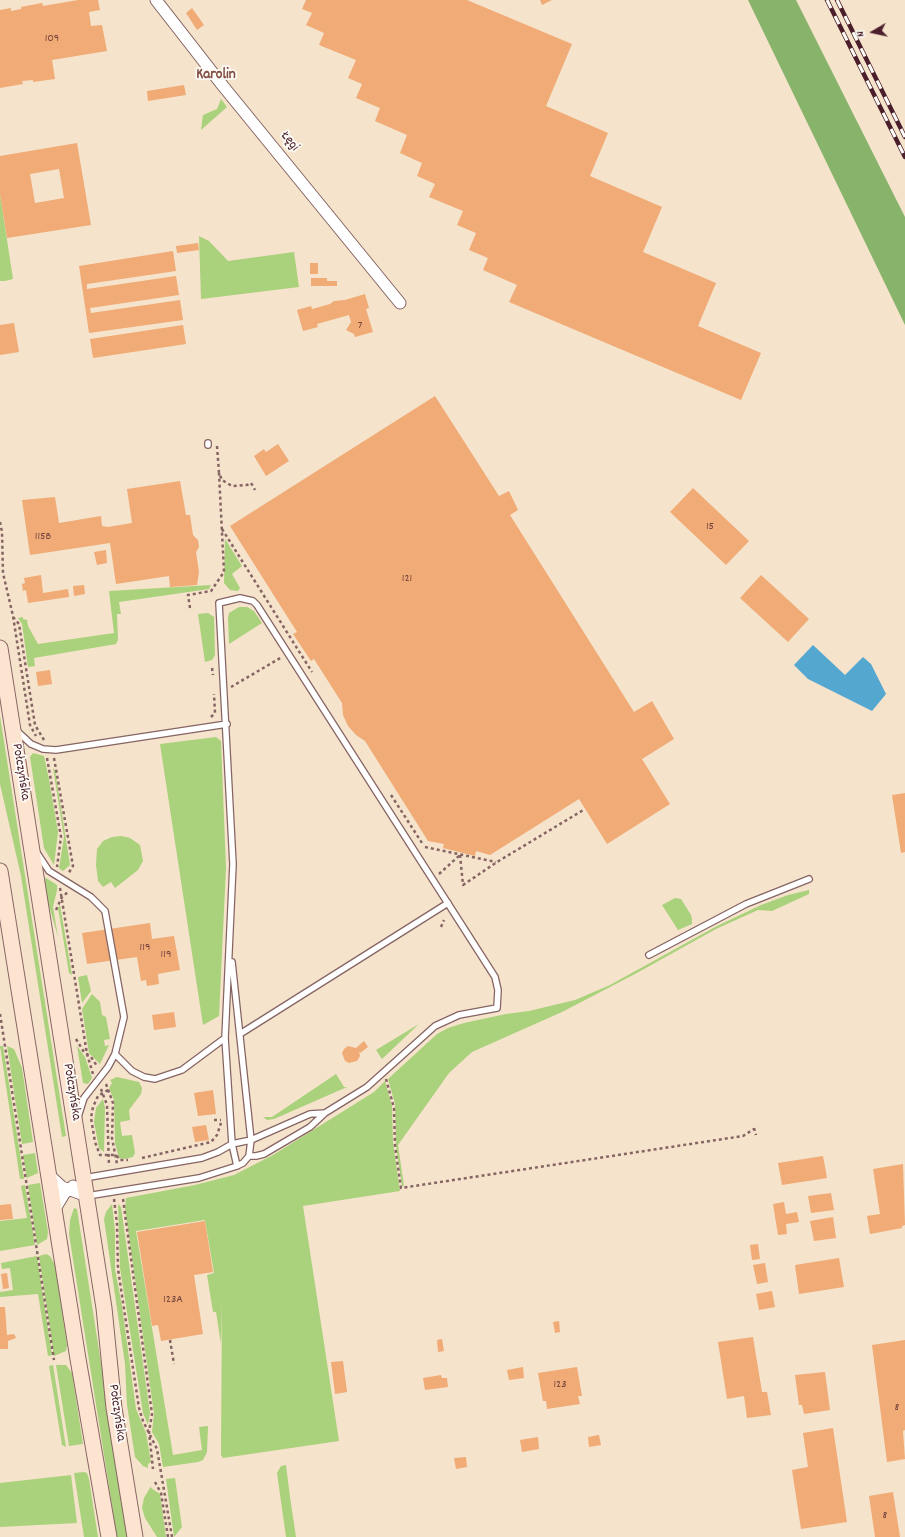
<!DOCTYPE html>
<meta charset="utf-8">
<style>
body{margin:0}
#map{position:relative;width:905px;height:1537px;overflow:hidden;background:#f5e3cb;font-family:Dekko,sans-serif}
canvas{display:block}
.north{position:absolute;left:853px;top:12px;width:40px;height:40px;-webkit-text-stroke:3px #fdfcf7;paint-order:stroke;rotate:261deg;font-size:11px;font-weight:700;line-height:16px;text-align:center;color:#4a1f2b}
.north::after{content:'';display:block;margin:auto;width:14px;height:18px;background:#4a1f2b;clip-path:polygon(50% 0,100% 100%,50% 72%,0 100%)}
</style>
<div id="map">
<canvas width="905" height="1537"></canvas>
<div class="north">N</div>
</div>
<script>
const ctx = document.querySelector('canvas').getContext('2d');
ctx.lineJoin = 'round';
function paint(path, color) { ctx.fillStyle = color; ctx.fill(path, 'evenodd'); }
const shape = rows => new Path2D(rows.map(r => 'M' + r).join(''));
function trace(path, color, width, dash) { ctx.strokeStyle = color; ctx.lineWidth = width; ctx.lineCap = dash ? 'butt' : 'round'; ctx.setLineDash(dash || []); ctx.stroke(path); }
function write(font, color, halo, rows, align = 'center') {
  ctx.font = font + ' Dekko,sans-serif'; ctx.lineWidth = 3.5; ctx.setLineDash([]); ctx.textBaseline = 'middle'; ctx.strokeStyle = halo; ctx.fillStyle = color; for (const [text, x, y, turn = 0] of rows) {
    ctx.save(); ctx.translate(x, y); ctx.rotate((+turn || 0) * Math.PI / 180); ctx.textAlign = isNaN(turn) ? turn : align; if (halo) ctx.strokeText(text, 0, 0); ctx.fillText(text, 0, 0); ctx.restore();
  }
}
paint(shape([
 [221,99,227,107,201,130,203,115,217,109],
 [0,194,13,279,5,281,0,281],
 [199,236,209,241,228,261,294,252,299,287,201,299],
 [225,539,242,566,232,574,240,588,238,591,230,590,224,583],
 [211,585,209,589,119,602,121,614,117,614,118,640,116,644,34,658,35,666,28,667,22,624,18,618,23,617,23,619,27,620,28,626,38,644,114,633,109,591],
 [239,607,247,607,254,611,262,623,229,644,228,618,229,613],
 [208,613,214,617,215,655,212,660,205,662,198,614],
 [0,716,66,1136,62,1137,21,876,0,784],
 [216,737,221,741,226,868,219,1016,203,1025,160,744],
 [33,753,44,756,49,779,58,832,54,865,44,848,30,757],
 [53,768,55,770,70,865,63,871,59,868,64,837],
 [121,836,130,838,140,845,143,861,138,870,115,888,111,882,103,887,98,881,96,865,97,849,103,841,112,837],
 [46,878,57,885,57,890,53,907,58,937,46,895,44,879],
 [809,890,809,894,772,911,758,910,716,929,635,974,562,1012,472,1052,449,1073,398,1145,404,1186,402,1186,396,1145,395,1104,388,1079,437,1034,448,1028,464,1023,506,1014,529,1011,575,1000,610,985,717,926,761,905,788,895],
 [675,898,681,899,691,915,692,919,692,924,678,930,662,905],
 [60,905,72,975,69,973,58,908],
 [87,975,91,991,82,1003,78,977],
 [92,994,100,1002,102,1015,106,1017,110,1039,104,1040,105,1046,109,1045,100,1064,89,1053,82,1009],
 [419,1024,382,1059,376,1050],
 [0,1046,3,1046,24,1179,20,1179],
 [7,1046,14,1049,22,1068,33,1142,22,1144],
 [77,1046,85,1057,92,1078,88,1084,83,1083],
 [336,1074,344,1087,347,1087,274,1119,267,1120,263,1117,272,1117],
 [117,1077,139,1082,142,1088,141,1094,129,1110,130,1120,120,1122,122,1136,132,1135,135,1153,133,1157,125,1159,119,1158,115,1143,114,1100,109,1088,112,1083,110,1080],
 [385,1081,392,1106,393,1142,400,1191,303,1206,339,1441,223,1458,221,1455,222,1301,221,1344,216,1312,213,1312,207,1275,214,1273,205,1220,136,1231,173,1455,202,1450,199,1427,208,1426,207,1452,203,1460,198,1462,163,1467,159,1444,152,1432,154,1414,125,1208,126,1198,195,1185,234,1175,273,1155,374,1092],
 [103,1099,105,1108,104,1152,99,1148,94,1122,96,1108],
 [35,1153,38,1173,27,1178,23,1155],
 [40,1183,48,1232,47,1239,37,1245,28,1185],
 [25,1185,35,1245,0,1251,0,1221,27,1218,21,1186],
 [112,1204,115,1231,115,1269,122,1306,136,1409,146,1433,151,1462,148,1464,148,1468,143,1466,135,1457,127,1405,125,1364,104,1219,106,1212],
 [118,1204,121,1207,150,1413,148,1425,143,1413,120,1268],
 [74,1208,77,1209,128,1537,117,1537,69,1234,70,1220],
 [46,1254,50,1256,55,1265,67,1345,66,1351,54,1356,39,1256],
 [37,1256,52,1355,48,1356,38,1294,0,1297,0,1292,13,1290,10,1268,2,1269,1,1263],
 [53,1365,66,1447,62,1445,49,1366],
 [56,1365,66,1365,72,1373,83,1444,69,1446],
 [286,1465,290,1497,296,1537,286,1537,277,1473,281,1466],
 [84,1472,87,1473,89,1479,98,1537,84,1537,74,1473],
 [71,1475,77,1523,0,1527,0,1483],
 [175,1478,182,1527,174,1537,166,1479],
 [151,1486,151,1488,160,1494,166,1537,157,1537,145,1518,142,1508,144,1498]
]), '#aad17b');
paint(shape([
 [748,0,796,0,905,217,905,325]
]), '#87b36b');
paint(shape([
 [813,645,845,675,863,657,871,664,886,694,872,711,808,679,794,665]
]), '#54a7cf');
paint(shape([
 [78,0,98,0,100,10,89,12,91,26,102,25,107,51,52,60,55,79,33,82,33,80,22,81,23,84,0,88,0,10,11,8,11,11,21,9,21,7,42,3,43,6],
 [306,0,467,0,572,44,546,106,608,133,590,176,662,207,643,252,716,283,698,326,761,353,741,400,509,302,517,285,483,270,488,258,469,250,476,233,457,225,463,211,429,197,435,184,417,176,422,163,400,153,407,135,375,121,380,108,356,98,362,84,348,78,356,60,319,45,324,33,306,25,312,13,302,9],
 [540,0,552,0,542,5],
 [192,8,204,25,197,30,186,13],
 [184,85,186,95,148,101,147,91],
 [77,143,91,225,7,238,0,194,0,156],
 [59,169,64,198,35,203,30,174],
 [198,243,199,250,177,253,176,246],
 [173,251,176,271,87,284,87,289,176,276,179,295,90,308,91,313,180,300,183,320,89,333,79,266],
 [310,263,318,263,318,274,310,274],
 [311,278,327,278,327,281,337,281,337,286,311,286],
 [365,294,369,308,366,309,373,332,355,337,354,334,346,330,351,322,349,315,317,324,318,327,303,331,297,310,311,306,312,309,330,304,334,301,345,300],
 [14,323,19,352,0,355,0,325],
 [183,325,186,344,93,358,90,339],
 [435,396,499,496,509,491,518,510,510,515,634,712,652,701,674,739,642,759,670,804,607,844,579,799,490,855,476,851,475,856,443,848,444,844,428,841,365,741,356,735,348,726,343,715,342,703,314,659,311,661,293,634,297,632,230,526],
 [278,444,289,461,266,476,254,456,264,449,266,452],
 [180,481,186,515,190,515,193,535,198,540,199,547,196,552,199,572,197,585,170,587,169,576,116,584,110,543,30,555,22,500,55,497,59,523,101,516,102,526,108,527,132,523,127,489],
 [693,488,749,541,726,565,670,512],
 [106,550,107,563,97,565,94,552],
 [41,575,43,593,68,589,69,597,28,603,26,590,23,591,22,584,25,583,24,578],
 [761,575,809,619,788,642,740,598],
 [84,585,85,594,74,596,73,586],
 [50,670,52,684,38,686,36,672],
 [905,793,905,852,901,853,892,795],
 [150,923,152,939,174,936,180,970,158,974,159,984,147,986,146,980,141,981,137,957,87,964,82,933],
 [174,1012,176,1027,154,1030,152,1015],
 [364,1041,368,1047,360,1053,359,1051,360,1056,357,1061,349,1063,345,1061,342,1053,344,1049,348,1046,356,1048],
 [213,1090,216,1114,198,1116,194,1093],
 [206,1125,209,1140,195,1142,192,1127],
 [823,1156,827,1178,782,1185,778,1163],
 [903,1164,905,1225,902,1226,902,1228,870,1234,867,1216,880,1214,873,1169],
 [831,1193,834,1210,811,1213,808,1196],
 [784,1202,786,1214,797,1212,799,1222,786,1224,787,1234,778,1235,773,1204],
 [11,1204,13,1219,0,1220,0,1205],
 [833,1217,836,1238,814,1241,810,1221],
 [205,1221,213,1272,194,1275,203,1334,161,1341,158,1325,152,1326,137,1232],
 [758,1244,760,1259,752,1260,750,1245],
 [839,1258,844,1287,799,1294,795,1265],
 [765,1263,768,1282,757,1284,753,1265],
 [7,1273,9,1288,3,1289,1,1274],
 [772,1291,775,1307,759,1310,756,1294],
 [0,1307,5,1307,7,1335,14,1334,16,1338,8,1341,8,1349,0,1349],
 [559,1321,560,1332,555,1333,553,1322],
 [753,1337,762,1392,767,1392,771,1415,747,1418,744,1396,727,1399,718,1342],
 [442,1339,444,1351,438,1352,437,1340],
 [905,1340,905,1430,903,1431,905,1459,887,1462,872,1345],
 [343,1361,347,1392,335,1394,331,1362],
 [523,1367,524,1378,509,1380,507,1370],
 [577,1367,582,1396,578,1396,580,1404,547,1409,546,1401,543,1401,538,1373],
 [825,1372,830,1410,804,1414,802,1405,799,1405,795,1375],
 [441,1375,442,1378,447,1378,448,1387,425,1390,423,1378],
 [833,1428,847,1522,801,1529,792,1470,808,1467,803,1433],
 [599,1435,601,1445,589,1447,588,1437],
 [538,1437,539,1449,522,1452,520,1440],
 [466,1457,467,1467,456,1469,454,1458],
 [893,1492,900,1537,875,1537,869,1496]
]), '#f0ab76');
const service = shape([
 [208,443,208,445],
 [17,731,31,744,43,749,56,750,227,724],
 [37,853,49,871,91,897,105,911,124,1017,115,1054,108,1067,84,1098,78,1117],
 [649,955,746,904,809,879],
 [240,1034,448,903],
 [115,1054,132,1071,144,1077,155,1079,182,1070,225,1038],
 [237,1166,232,1144,225,1038,233,864,219,603,240,598,253,601,257,605,495,977,498,990,497,1008,459,1015,435,1026,367,1087,325,1113,310,1127,264,1154,256,1156,249,1156],
 [84,1178,202,1158,218,1152,232,1144,251,1140,310,1114,325,1113],
 [87,1196,199,1178,237,1166,243,1163,249,1156,251,1140,232,962]
]);
const minor = shape([
 [156,0,223,86,400,303],
 [49,1175,62,1187,87,1196],
 [55,1209,64,1194,73,1186]
]);
const secondary = shape([
 [0,648,104,1308,114,1408,135,1537],
 [0,871,78,1359,109,1537]
]);
trace(service, '#866463', 8);
trace(minor, '#866463', 13);
trace(secondary, '#866463', 17);
trace(shape([
 [217,446,219,473,222,480,232,486,247,485,251,483,255,490],
 [0,522,2,532,3,573,13,616,30,725,36,736],
 [222,529,312,672],
 [190,608,188,595,211,591,224,572,219,473],
 [13,617,19,624,35,725,44,740],
 [212,668,213,675],
 [231,687,282,657],
 [211,717,215,713,214,694],
 [47,758,61,837,57,867],
 [54,758,73,866,68,874],
 [391,795,422,843],
 [425,847,496,862],
 [460,855,463,885,497,862,585,809],
 [439,874,460,855],
 [60,888,87,1054,93,1074],
 [56,910,62,897,68,892],
 [441,927,444,920],
 [0,1014,54,1360],
 [76,1039,84,1052,91,1057,97,1066],
 [386,1079,394,1108,395,1146,401,1188,743,1136,754,1129],
 [106,1084,113,1103,112,1138,117,1164],
 [101,1089,107,1105,109,1166],
 [108,1090,98,1096,93,1107,91,1118,95,1142,100,1155,116,1155,120,1160,128,1160],
 [214,1120,221,1120],
 [754,1128,756,1135],
 [142,1158,211,1142,217,1135,221,1123],
 [114,1199,117,1224,118,1269,139,1408,143,1421,157,1449,172,1537],
 [123,1199,152,1414,149,1432,153,1469],
 [170,1340,174,1364],
 [155,1482,161,1493,168,1537]
]), '#866463', 2.5, [3, 3]);
trace(service, '#fff', 5.5);
trace(minor, '#fff', 11);
trace(secondary, '#fde4d1', 15);
const rail = shape([
 [827,0,905,157],
 [837,0,905,137]
]);
trace(rail, '#4a1f2b', 4.5);
trace(rail, '#fdfcf7', 3, [9]);
write('12px', '#74423e', null, [
 ["109",52,39],
 ["7",360,326],
 ["15",710,527],
 ["115B",43,537],
 ["121",407,579],
 ["119",145,948],
 ["119",166,955],
 ["123A",173,1300],
 ["123",560,1385],
 ["8",897,1408],
 ["8",885,1516]
]);
write('14px', '#4a1f2b', '#fdfcf7', [
 ["Łęgi",289,142,51],
 ["Połczyńska",20,772,81],
 ["Połczyńska",71,1092,81],
 ["Połczyńska",116,1413,82]
]);
write('bold 15px', '#845045', '#fdfcf7', [
 ["Karolin",216,76]
]);
</script>
